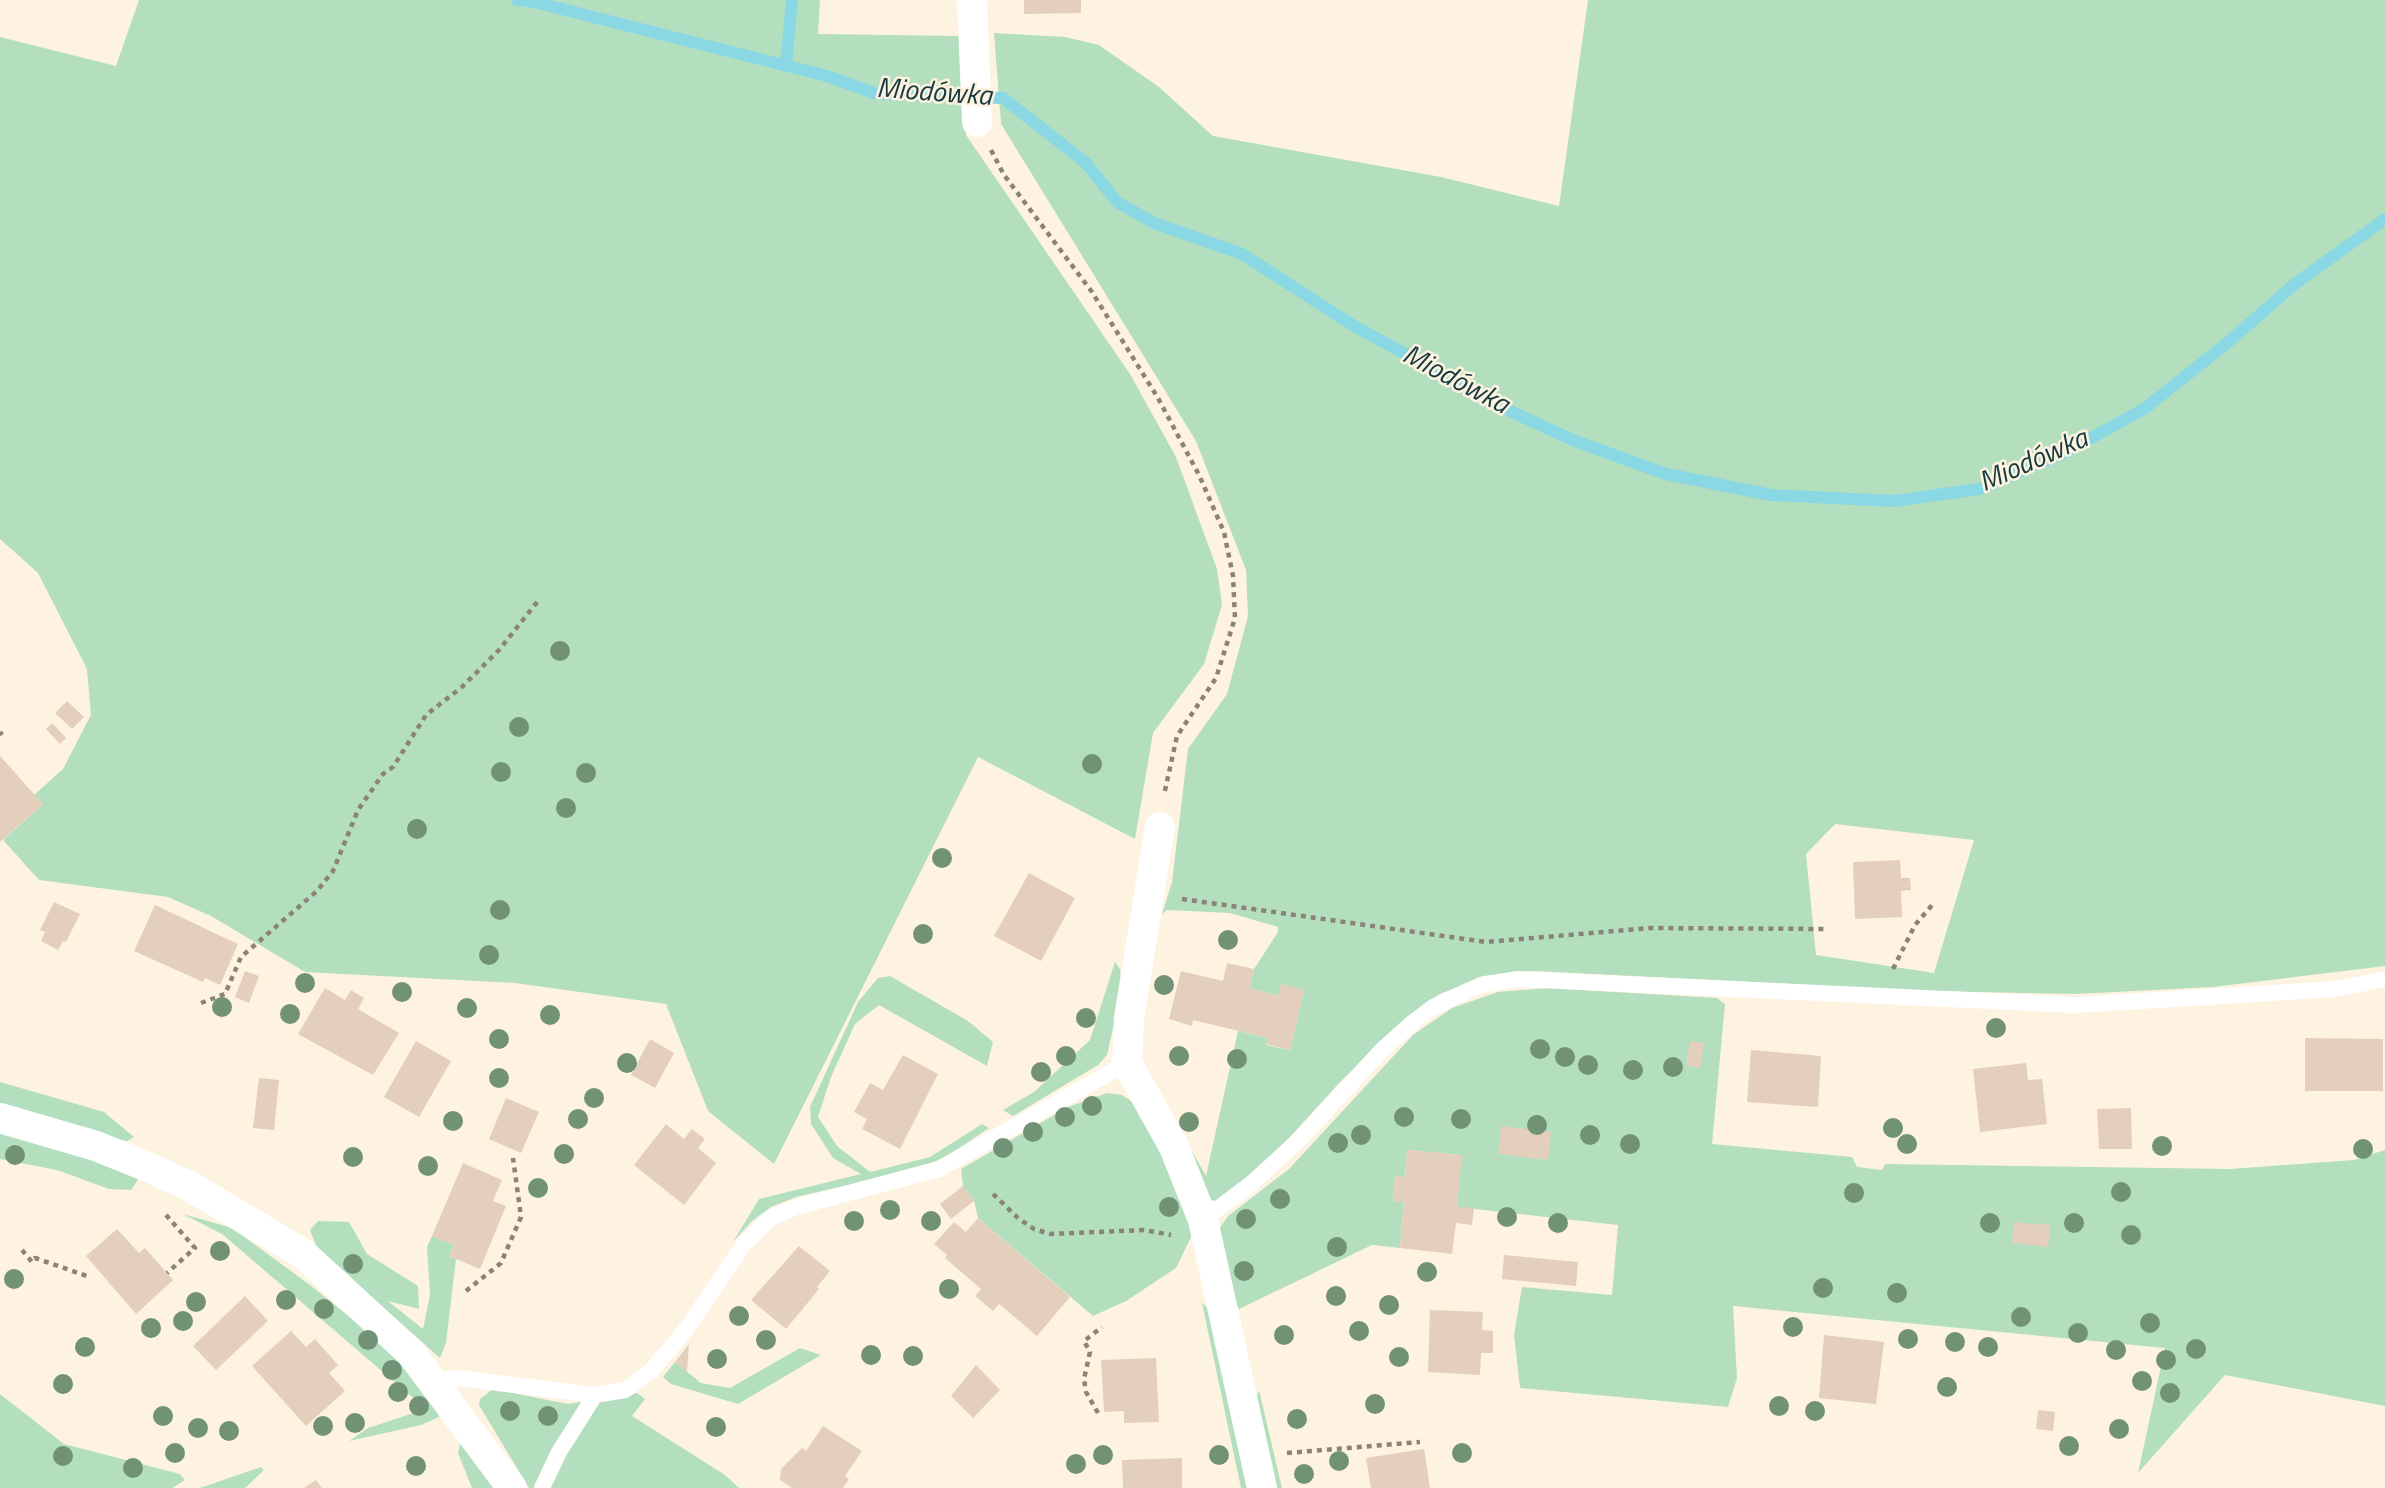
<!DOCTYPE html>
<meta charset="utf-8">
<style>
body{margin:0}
canvas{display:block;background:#fef3e0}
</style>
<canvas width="2385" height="1488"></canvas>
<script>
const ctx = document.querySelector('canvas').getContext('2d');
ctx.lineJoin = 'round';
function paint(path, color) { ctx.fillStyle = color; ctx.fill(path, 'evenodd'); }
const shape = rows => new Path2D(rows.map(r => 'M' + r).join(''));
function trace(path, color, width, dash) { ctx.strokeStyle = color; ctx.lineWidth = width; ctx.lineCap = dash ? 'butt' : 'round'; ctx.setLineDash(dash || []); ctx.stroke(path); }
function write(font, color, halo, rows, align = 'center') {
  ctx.font = font + ' "Titillium Web",sans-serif'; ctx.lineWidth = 5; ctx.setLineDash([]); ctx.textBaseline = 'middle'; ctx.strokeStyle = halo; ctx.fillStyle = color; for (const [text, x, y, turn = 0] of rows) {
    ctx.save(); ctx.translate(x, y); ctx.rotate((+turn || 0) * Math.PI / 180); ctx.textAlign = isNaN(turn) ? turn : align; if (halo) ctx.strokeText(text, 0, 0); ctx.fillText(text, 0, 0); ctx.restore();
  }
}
paint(shape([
 [139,0,820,0,818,34,960,36,967,109,966,135,1130,374,1176,457,1217,569,1222,605,1204,664,1153,733,1135,839,978,757,774,1164,708,1111,666,1004,515,983,305,972,211,916,168,897,39,880,3,840,43,804,34,795,63,769,91,715,87,669,38,573,0,539,0,37,116,66],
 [1588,0,2385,0,2385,966,2213,987,2075,994,1927,991,1534,971,1483,976,1440,994,1408,1016,1339,1083,1280,1148,1218,1202,1206,1198,1151,1078,1206,1176,1238,1031,1268,1038,1266,1045,1290,1050,1304,990,1281,985,1278,996,1249,988,1254,969,1278,932,1278,927,1230,913,1167,910,1162,914,1172,882,1188,749,1227,694,1248,616,1246,570,1196,441,1001,124,994,33,1065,37,1099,45,1159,87,1213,136,1441,177,1559,206],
 [1835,824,1974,840,1934,973,1816,955,1806,854],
 [1115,962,1120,969,1122,988,1107,1055,1098,1065,1013,1116,1003,1110,1034,1092,1090,1040],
 [890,976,968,1021,993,1042,987,1066,879,1005,855,1024,831,1077,818,1117,837,1146,870,1172,930,1157,982,1124,989,1128,946,1157,913,1170,796,1197,771,1207,752,1221,733,1242,759,1199,861,1174,833,1158,811,1124,810,1107,858,1002,878,978],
 [1547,988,1717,998,1725,1004,1712,1144,1852,1157,1857,1167,1882,1170,1885,1164,2230,1169,2354,1160,2385,1150,2385,1406,2225,1375,2138,1473,2165,1348,1733,1306,1737,1378,1728,1407,1520,1388,1514,1335,1522,1287,1612,1295,1618,1225,1457,1207,1461,1155,1407,1150,1405,1177,1396,1176,1393,1201,1404,1202,1400,1248,1372,1245,1239,1309,1230,1294,1219,1229,1228,1216,1289,1169,1413,1035,1452,1008,1498,992],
 [0,1082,104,1112,134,1137,127,1141,114,1139,0,1103],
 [1107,1093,1122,1095,1139,1106,1153,1128,1193,1233,1176,1268,1126,1301,1093,1316,978,1218,974,1201,963,1186,961,1169,1068,1107],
 [0,1130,87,1156,139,1178,131,1190,109,1189,57,1170,0,1159],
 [183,1214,232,1228,310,1285,412,1367,440,1411,439,1417,421,1425,349,1441,368,1428,426,1409,222,1234],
 [318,1221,349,1222,367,1254,418,1286,419,1309,388,1301,423,1329,430,1295,427,1247,432,1236,454,1245,449,1256,456,1259,446,1343,440,1358,305,1238,316,1245,310,1230],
 [1202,1303,1216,1315,1253,1488,1241,1488],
 [800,1348,821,1355,738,1404,671,1384,663,1377,675,1362,701,1383,730,1388],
 [493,1389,568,1404,637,1393,645,1399,632,1416,725,1475,739,1488,529,1488,479,1405,480,1399],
 [1259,1390,1282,1488,1275,1488,1256,1399],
 [0,1394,64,1444,180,1474,185,1480,172,1488,0,1488],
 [461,1441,496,1488,472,1488,458,1453],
 [261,1467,264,1470,245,1488,200,1488]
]), '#b3dfbf');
trace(shape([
 [517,0,530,1,827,76,877,94,1003,98,1086,163,1117,202,1154,223,1242,254,1354,326,1510,411,1575,441,1666,474,1771,495,1894,501,1980,489,2064,453,2144,409,2226,344,2296,283,2385,219],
 [786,65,792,0]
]), '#8ad8e3', 12);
paint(shape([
 [1024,0,1081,0,1081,13,1024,14],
 [67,701,84,717,72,729,55,713],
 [52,723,66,738,60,744,46,729],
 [0,756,43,804,0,842],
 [1900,860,1901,878,1910,878,1911,890,1901,891,1902,917,1855,919,1853,862],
 [1029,873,1075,898,1041,961,994,936],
 [54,902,80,914,66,942,63,941,58,950,41,941,45,932,40,930],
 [155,905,238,944,220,985,205,978,203,982,134,951],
 [1227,963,1254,969,1249,988,1278,996,1281,984,1304,990,1290,1050,1266,1044,1268,1038,1193,1020,1192,1026,1169,1019,1181,971,1223,981],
 [245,971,259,976,249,1003,235,997],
 [325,988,345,1000,351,990,364,998,358,1009,399,1033,373,1075,298,1034],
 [2305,1038,2383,1039,2383,1091,2305,1091],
 [650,1039,674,1053,655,1088,631,1075],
 [416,1041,451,1061,419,1117,384,1097],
 [1690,1041,1704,1043,1700,1068,1686,1065],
 [1751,1050,1821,1056,1818,1107,1747,1102],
 [903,1055,938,1074,900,1149,862,1129,867,1119,854,1112,870,1083,883,1090],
 [2026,1063,2028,1080,2042,1079,2047,1124,1980,1132,1973,1069],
 [259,1078,279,1080,274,1130,253,1128],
 [506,1098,539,1112,521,1153,489,1139],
 [2131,1108,2132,1149,2099,1149,2097,1109],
 [666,1124,684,1139,692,1129,705,1139,698,1148,716,1163,684,1205,634,1165],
 [1501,1126,1551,1132,1548,1160,1498,1154],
 [1407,1150,1462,1155,1457,1207,1474,1208,1472,1225,1456,1223,1452,1254,1400,1248,1404,1202,1393,1202,1395,1176,1405,1177],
 [463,1163,502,1180,493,1201,506,1206,480,1269,449,1256,454,1245,432,1236],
 [963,1186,974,1201,951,1219,940,1204],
 [978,1218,1070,1297,1037,1336,999,1304,993,1311,975,1296,981,1289,945,1258,947,1255,934,1244,954,1222,966,1232],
 [2014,1222,2050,1225,2048,1247,2012,1243],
 [117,1229,139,1253,145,1248,173,1280,136,1314,86,1256],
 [799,1246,830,1271,817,1287,819,1289,786,1329,751,1300],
 [1504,1255,1578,1262,1576,1286,1502,1279],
 [245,1296,268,1321,216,1370,193,1346],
 [1430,1310,1483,1312,1482,1330,1493,1331,1493,1353,1481,1353,1480,1375,1428,1372],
 [291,1331,306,1347,315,1339,338,1365,329,1373,345,1391,306,1426,252,1366],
 [1824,1335,1884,1342,1876,1404,1819,1398],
 [689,1344,687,1372,675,1362],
 [1156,1358,1159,1422,1124,1423,1124,1411,1104,1412,1101,1360],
 [976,1365,1000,1390,973,1418,951,1396],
 [2038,1410,2055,1412,2053,1431,2036,1429],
 [823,1426,862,1451,845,1476,849,1479,843,1488,792,1488,780,1480,781,1469,802,1448,806,1451],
 [1424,1449,1430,1488,1371,1488,1366,1458],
 [1182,1458,1182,1488,1123,1488,1122,1460],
 [316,1480,322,1488,304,1488]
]), '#e4cfbd');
trace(shape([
 [991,150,1004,175,1092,292,1158,398,1199,475,1224,532,1233,576,1235,618,1216,678,1177,736,1164,795],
 [0,732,2,735],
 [1182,899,1486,942,1650,928,1827,929],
 [1893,969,1915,925,1933,904],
 [201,1003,225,994,241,957,317,891,333,871,358,810,383,774,393,767,426,715,462,687,499,650,538,601],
 [993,1194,1018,1218,1034,1229,1050,1234,1144,1230,1171,1235],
 [166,1215,195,1248,167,1273],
 [22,1250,32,1262,35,1258,87,1276],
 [466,1291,501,1263,521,1217,513,1158],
 [1098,1413,1086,1392,1084,1379,1090,1352,1084,1341,1102,1327],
 [1287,1453,1420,1442]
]), '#8b8375', 4.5, [5, 5]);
trace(shape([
 [1203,1220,1252,1183,1299,1140,1382,1050,1412,1023,1433,1007,1481,985,1518,979,2076,1005,2336,989,2385,979],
 [433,1381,458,1378,595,1395,625,1390,651,1371,685,1331,744,1244,770,1218,796,1207,939,1169,1127,1063],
 [542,1488,559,1452,595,1395]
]), '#fff', 16);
trace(shape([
 [972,0,977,122],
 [1160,827,1129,1018,1127,1063,1174,1147,1203,1220,1262,1488],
 [0,1118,96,1146,148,1167,191,1187,302,1253,411,1353,512,1488]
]), '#fff', 30);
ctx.fillStyle = '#729276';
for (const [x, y] of [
 [560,651],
 [519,727],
 [1092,764],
 [501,772],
 [586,773],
 [566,808],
 [417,829],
 [942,858],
 [500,910],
 [923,934],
 [1228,940],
 [489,955],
 [305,983],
 [1164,985],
 [402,992],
 [222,1007],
 [467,1008],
 [290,1014],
 [550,1015],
 [1086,1018],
 [1996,1028],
 [499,1039],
 [1540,1049],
 [1066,1056],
 [1179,1056],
 [1565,1057],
 [1237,1059],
 [627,1063],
 [1588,1065],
 [1673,1067],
 [1633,1070],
 [1041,1072],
 [499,1078],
 [594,1098],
 [1092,1106],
 [1065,1117],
 [1404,1117],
 [578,1119],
 [1461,1119],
 [453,1121],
 [1189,1122],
 [1537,1125],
 [1893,1128],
 [1033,1132],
 [1361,1135],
 [1590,1135],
 [1338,1143],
 [1630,1144],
 [1907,1144],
 [2162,1146],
 [1003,1148],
 [2363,1149],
 [564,1154],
 [15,1155],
 [353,1157],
 [428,1166],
 [538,1188],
 [2121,1192],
 [1854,1193],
 [1280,1199],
 [1169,1207],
 [890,1210],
 [1507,1217],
 [1246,1219],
 [854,1221],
 [931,1221],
 [1558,1223],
 [1990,1223],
 [2074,1223],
 [2131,1235],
 [1337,1247],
 [220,1251],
 [353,1264],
 [1244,1271],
 [1427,1272],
 [14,1279],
 [1823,1288],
 [949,1289],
 [1897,1293],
 [1336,1296],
 [286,1300],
 [196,1302],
 [1389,1305],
 [324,1309],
 [739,1316],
 [2021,1317],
 [183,1321],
 [2150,1323],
 [1793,1327],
 [151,1328],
 [1359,1331],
 [2078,1333],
 [1284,1335],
 [1908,1339],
 [368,1340],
 [766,1340],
 [1955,1342],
 [85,1347],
 [1988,1347],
 [2196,1349],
 [2116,1350],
 [871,1355],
 [913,1356],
 [1399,1357],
 [717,1359],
 [2166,1360],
 [392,1370],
 [2142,1381],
 [63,1384],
 [1947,1387],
 [398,1392],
 [2170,1393],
 [1375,1404],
 [419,1406],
 [1779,1406],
 [510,1411],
 [1815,1411],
 [163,1416],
 [548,1416],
 [1297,1419],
 [355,1423],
 [323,1426],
 [716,1427],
 [198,1428],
 [2119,1429],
 [229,1431],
 [2069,1446],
 [175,1453],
 [1462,1453],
 [1103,1455],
 [1219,1455],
 [63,1456],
 [1339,1461],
 [1076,1464],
 [416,1466],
 [133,1468],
 [1304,1474]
]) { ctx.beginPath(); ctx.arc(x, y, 10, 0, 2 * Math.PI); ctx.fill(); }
write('italic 28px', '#153b40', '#fef3e0', [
 ["Miodówka",934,94,4],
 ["Miodówka",1455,381,28],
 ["Miodówka",2034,462,-24]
]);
</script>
